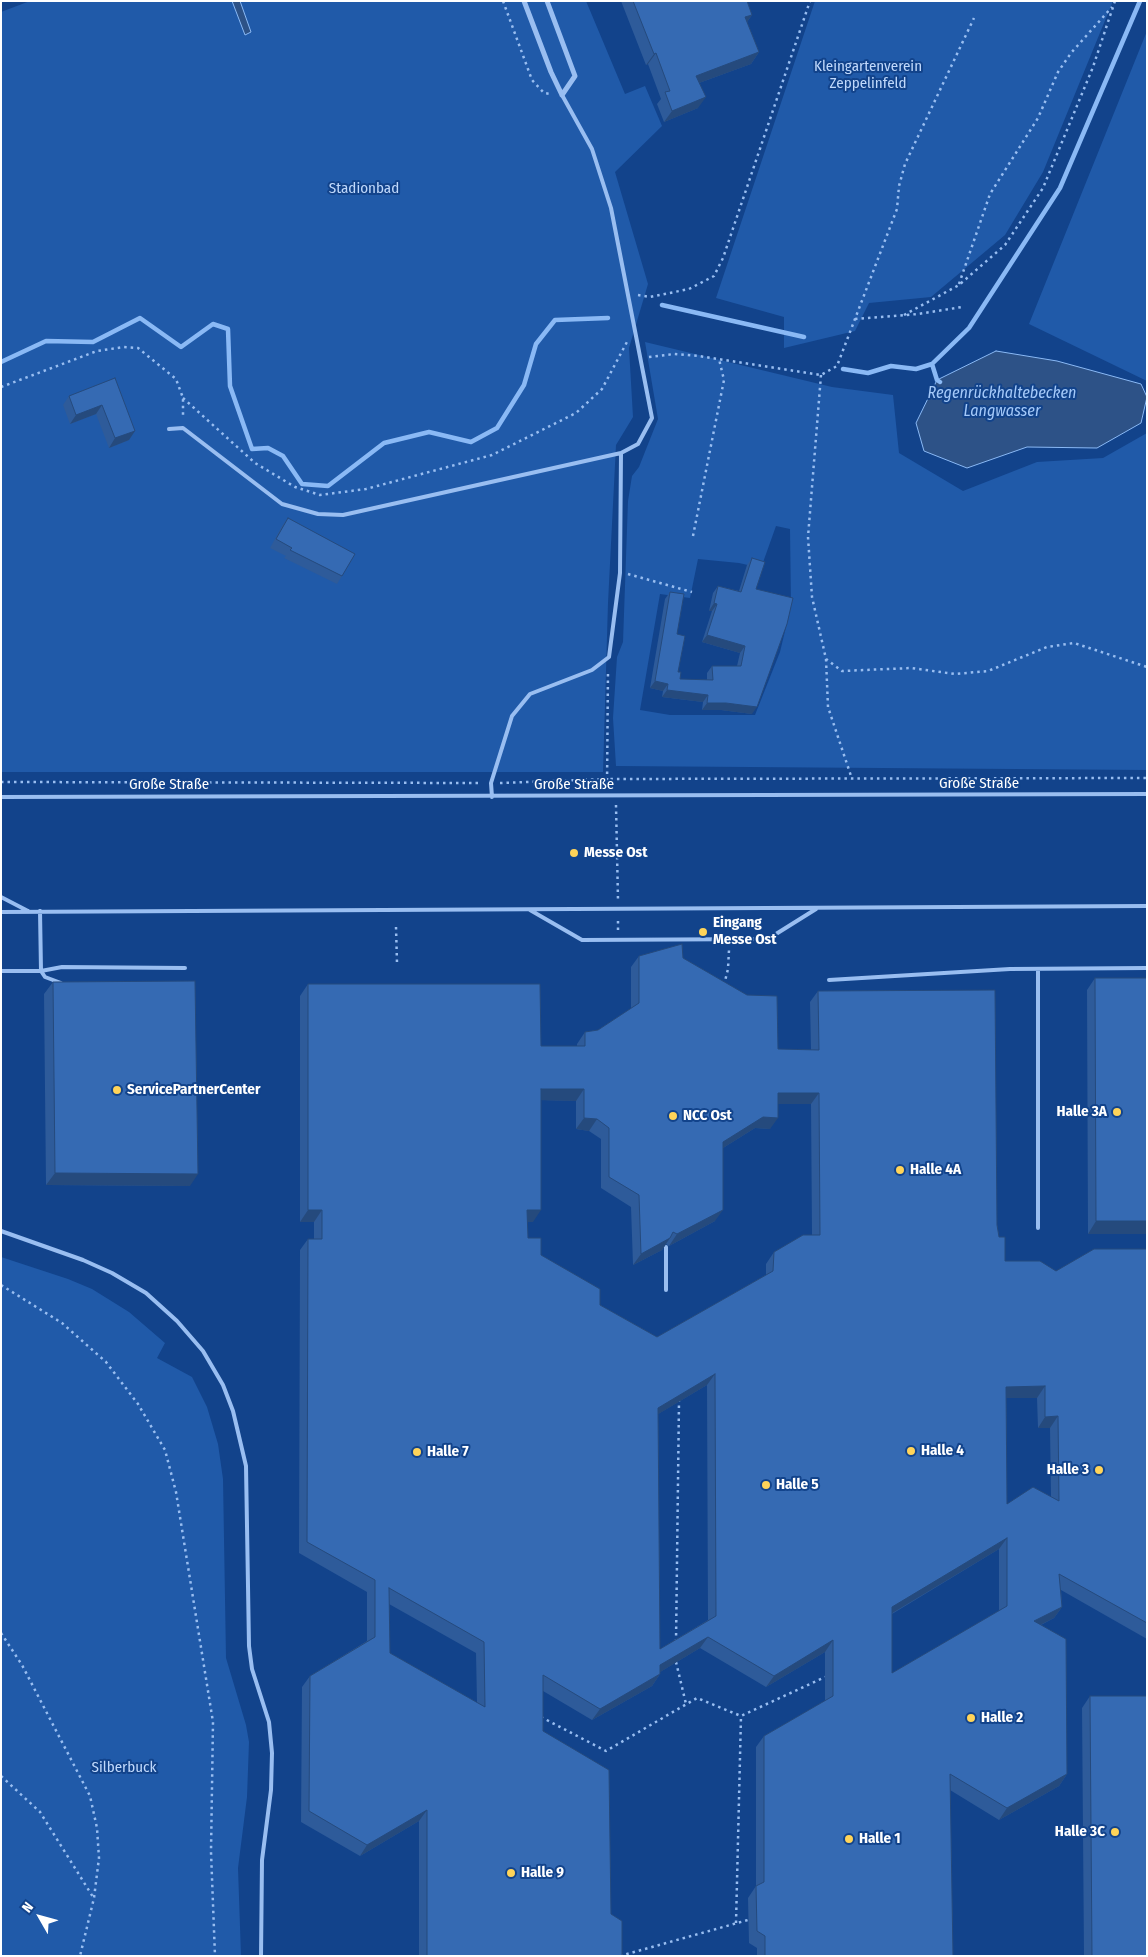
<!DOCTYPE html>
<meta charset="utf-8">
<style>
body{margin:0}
#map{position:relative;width:1148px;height:1957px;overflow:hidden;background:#12438b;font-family:"Fira Sans Condensed",sans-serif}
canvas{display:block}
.frame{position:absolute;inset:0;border:2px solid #fff;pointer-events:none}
.north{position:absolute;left:15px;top:1892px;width:50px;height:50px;-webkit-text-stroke:4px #12438b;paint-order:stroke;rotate:308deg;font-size:14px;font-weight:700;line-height:20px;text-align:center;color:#fff}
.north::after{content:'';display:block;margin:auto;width:18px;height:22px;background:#fff;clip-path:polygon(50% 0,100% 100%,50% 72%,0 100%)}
</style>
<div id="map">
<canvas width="1148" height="1957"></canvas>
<div class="frame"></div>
<div class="north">N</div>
</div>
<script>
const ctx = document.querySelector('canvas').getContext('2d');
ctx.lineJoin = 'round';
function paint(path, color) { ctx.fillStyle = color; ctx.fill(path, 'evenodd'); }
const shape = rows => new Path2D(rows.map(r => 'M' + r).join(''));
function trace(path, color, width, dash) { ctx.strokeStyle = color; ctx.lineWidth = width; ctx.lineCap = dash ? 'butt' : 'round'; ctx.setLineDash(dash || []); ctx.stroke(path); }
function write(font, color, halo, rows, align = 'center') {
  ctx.font = font + ' "Fira Sans Condensed",sans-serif'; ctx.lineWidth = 4; ctx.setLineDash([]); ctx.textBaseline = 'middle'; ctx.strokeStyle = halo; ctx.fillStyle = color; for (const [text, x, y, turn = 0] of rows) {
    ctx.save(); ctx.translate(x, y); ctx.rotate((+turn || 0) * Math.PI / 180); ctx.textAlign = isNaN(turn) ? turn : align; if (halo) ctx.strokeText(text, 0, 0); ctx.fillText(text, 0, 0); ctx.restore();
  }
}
paint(shape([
 [30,1,586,1,625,94,645,86,662,126,615,172,648,284,629,348,633,417,616,445,608,603,603,772,1,772,1,12],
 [815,1,1113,1,1043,172,1005,235,931,297,869,303,855,331,784,348,784,317,716,298],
 [1147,31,1147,381,1029,324],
 [645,342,832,387,893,395,899,453,963,491,1037,462,1103,458,1147,433,1147,770,616,766,613,718,617,657,623,642,628,501,632,476,639,467,658,419],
 [776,526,790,529,791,606,780,652,755,715,670,715,640,710,660,594,690,598,698,559,739,563,761,568],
 [1,1257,68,1279,92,1289,129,1312,165,1343,157,1358,192,1377,207,1407,218,1444,223,1479,226,1658,246,1725,249,1742,247,1797,238,1868,241,1956,1,1956]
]), '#205aa9');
const water = shape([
 [232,1,240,1,251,32,245,35,232,1],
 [996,351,1057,361,1141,384,1147,397,1141,423,1097,448,1027,447,967,468,924,451,916,423,937,380,996,351]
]);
paint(water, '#2d5287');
trace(water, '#8ab9f5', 1);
trace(shape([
 [662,305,804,337],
 [1,362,46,341,93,342,140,318,181,347,213,324,228,329,230,386,252,449,268,448,283,456,302,484,328,486,384,443,429,432,471,442,497,428,524,385,536,344,555,320,608,318],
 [932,364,969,328,1060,188,1140,1],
 [843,369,868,373,891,366,916,369,932,364,937,380,940,382]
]), '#8ab9f5', 4.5);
trace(shape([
 [503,1,532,80,544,93,551,94],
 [959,284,990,194,1038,118,1058,72,1071,53,1112,7],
 [638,295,650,297,689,289,714,276,723,258,810,1],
 [904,315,959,285,1005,245,1043,188,1093,67,1115,1],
 [855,319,918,314,962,307],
 [649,357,674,354,699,356,821,375,837,366,897,209,899,186,905,164,974,18],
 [821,375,808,537,812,597,826,659,842,671,911,668,955,674,988,671,1047,647,1074,643,1147,667],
 [1,387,97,351,124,347,138,348,176,379,183,398,183,418],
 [183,398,255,463,295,487,320,495,366,489,492,455,576,413,602,389,628,340],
 [693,536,724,380,719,359],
 [628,574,692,592],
 [826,659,828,707,852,779],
 [1,782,482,783],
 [500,783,606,779,1147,778],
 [607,787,608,670],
 [616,805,618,900],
 [396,927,397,963],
 [618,930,618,918],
 [724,985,728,969,729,950],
 [1,1285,62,1323,106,1362,138,1404,165,1450,176,1492,213,1722,211,1852,215,1956],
 [1,1633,22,1665,90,1796,97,1828,99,1858,94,1898,80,1956],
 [676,1642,679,1401],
 [676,1662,686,1704],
 [541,1717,606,1751,697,1698,741,1716,825,1677],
 [1,1776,40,1812,93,1897],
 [736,1923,741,1716],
 [620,1956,748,1920]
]), '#99bef1', 2.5, [2.5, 4]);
trace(shape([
 [169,429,183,428,282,504,318,514,343,515,621,453,638,444,652,418,611,208,592,149,562,95],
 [1,797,1147,794],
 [492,797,491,783,512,716,530,694,592,670,609,657,620,573,621,453],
 [1,897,28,911],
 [530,910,582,940,768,939,816,909],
 [40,911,41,971,45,977,61,983],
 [1,912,1147,906],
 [1,971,41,971,62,967,185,968],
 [829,980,1010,969,1147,968],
 [1038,1228,1038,969],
 [1,1231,83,1260,112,1273,146,1293,177,1321,203,1351,223,1385,233,1411,246,1466,249,1646,252,1669,269,1722,272,1753,271,1790,262,1860,261,1956],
 [666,1247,666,1290]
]), '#99bef1', 4);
trace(shape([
 [524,1,551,72,562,95],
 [547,1,575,76,562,95]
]), '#99bef1', 5);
paint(shape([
 [621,1,747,1,752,15,747,22,759,52,751,64,699,83,698,108,664,122,657,104,661,99,648,64,646,65],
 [115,378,129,440,109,448,96,414,70,424,63,405,69,396],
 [288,518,342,576,337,584,284,558,286,556,270,548,282,526],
 [752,558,756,589,752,714,721,710,702,710,703,702,662,697,663,691,650,688,665,599,670,592,677,634,678,672,680,679,707,680,707,673,712,666,737,666,740,653,702,642,712,611,709,611,713,593,718,586,739,591,747,565],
 [639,956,683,958,778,1049,811,1050,810,1002,818,991,997,1225,999,1237,1005,1261,1056,1271,1147,1249,1147,1639,1061,1590,1062,1607,1054,1618,1041,1625,1067,1774,1059,1786,999,1820,950,1790,953,1956,757,1956,757,1948,749,1943,748,1898,756,1886,756,1747,764,1736,825,1701,825,1652,766,1687,700,1648,660,1672,660,1674,652,1686,592,1720,543,1691,543,1731,611,1914,622,1956,419,1956,419,1821,360,1856,301,1822,302,1687,310,1676,367,1641,367,1592,299,1553,300,1250,308,1239,314,1239,314,1222,300,1222,300,996,308,984,541,1046,577,1046,577,1044,585,1032,598,1030,631,1009,631,967],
 [541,1100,576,1101,576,1129,589,1131,601,1139,601,1188,631,1207,633,1265,662,1250,666,1244,669,1246,715,1221,723,1148,755,1128,770,1129,778,1104,811,1104,812,1235,774,1252,766,1264,766,1275,657,1337,600,1305,541,1255,528,1238,527,1222,533,1222],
 [707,1385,708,1620,660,1649,658,1414],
 [1006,1398,1037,1398,1038,1428,1050,1428,1051,1497,1007,1504],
 [999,1549,999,1611,892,1673,892,1614],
 [389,1604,476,1653,477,1703,390,1653],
 [1095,978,1147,1234,1088,1234,1087,990],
 [53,982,190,1186,46,1185,44,994],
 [1090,1696,1147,1956,1084,1956,1082,1708]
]), '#2e5b9a');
paint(shape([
 [752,15,744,26,745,17],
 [759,52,751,64,688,87,696,76],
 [656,53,648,64,646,65,654,54],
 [706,97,698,108,664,122,672,111],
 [102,405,96,414,70,424,76,415],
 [135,431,129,440,109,448,115,438],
 [714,603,717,604,712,611,709,611],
 [707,635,745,646,740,653,702,642],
 [655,681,668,684,663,691,650,688],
 [667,690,708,695,703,702,662,697],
 [707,703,726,703,757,707,752,714,721,710,702,710],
 [541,1089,584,1089,576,1101,533,1100],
 [778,1093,819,1093,811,1104,770,1104],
 [763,1117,778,1118,770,1129,755,1128,715,1153,723,1142],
 [584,1118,597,1119,589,1131,576,1129],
 [55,1173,198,1174,190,1186,46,1185],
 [308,1210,322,1210,314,1222,300,1222],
 [527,1210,541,1210,533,1222,520,1222],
 [723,1210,715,1221,669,1246,677,1234],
 [1096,1221,1147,1221,1147,1234,1088,1234],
 [670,1238,662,1250,633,1265,641,1254],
 [715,1374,707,1385,650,1419,658,1408],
 [1045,1386,1037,1398,998,1398,1006,1387],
 [1058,1416,1050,1428,1038,1428,1045,1417],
 [1007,1538,999,1549,884,1618,892,1607],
 [1062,1607,1054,1618,1026,1632,1034,1621],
 [708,1637,700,1648,652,1677,660,1665],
 [833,1640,825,1652,766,1687,774,1676],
 [660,1674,652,1686,592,1720,600,1709],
 [1067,1774,1059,1786,999,1820,1007,1808],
 [427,1810,419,1821,360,1856,367,1845]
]), '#254a7d');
const building = shape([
 [633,1,747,1,752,15,745,17,759,52,696,76,706,97,672,111,665,92,670,91,656,53,654,54,633,1],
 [115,378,135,431,115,438,102,405,76,415,69,396,115,378],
 [288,518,355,554,342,576,290,550,292,548,276,539,288,518],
 [752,558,765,562,756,589,793,598,787,624,757,707,726,703,707,703,708,695,667,690,668,684,655,681,670,592,684,594,677,634,685,636,678,672,681,672,680,679,713,680,712,666,741,666,745,646,707,635,717,604,714,603,718,586,741,592,752,558],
 [682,944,683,958,747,995,777,996,778,1049,819,1050,818,991,995,990,997,1225,999,1237,1005,1237,1005,1261,1040,1261,1056,1271,1094,1249,1147,1249,1147,1623,1059,1574,1062,1607,1034,1621,1066,1639,1067,1774,1007,1808,950,1774,953,1956,765,1956,765,1936,757,1931,756,1886,764,1882,764,1736,833,1696,833,1640,774,1676,708,1637,660,1665,660,1674,600,1709,543,1675,543,1731,609,1770,611,1914,622,1921,622,1956,427,1956,427,1810,367,1845,309,1811,310,1676,375,1637,375,1580,307,1542,308,1239,322,1239,322,1210,308,1210,308,984,540,984,541,1046,585,1046,585,1032,598,1030,639,1003,639,956,682,944],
 [541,1089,584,1089,584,1118,597,1119,609,1128,609,1177,639,1195,641,1254,670,1238,673,1232,677,1234,723,1210,723,1142,763,1117,778,1118,778,1093,819,1093,820,1235,803,1235,774,1252,773,1271,657,1337,600,1305,600,1289,541,1255,541,1238,528,1238,527,1210,541,1210,541,1089],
 [715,1374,716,1616,660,1649,658,1408,715,1374],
 [1045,1386,1045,1417,1058,1416,1059,1501,1033,1487,1007,1504,1006,1387,1045,1386],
 [1007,1538,1007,1606,892,1673,892,1607,1007,1538],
 [389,1588,484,1642,485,1707,390,1653,389,1588],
 [1095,978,1147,978,1147,1221,1096,1221,1095,978],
 [195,981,198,1174,55,1173,53,982,195,981],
 [1090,1696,1147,1696,1147,1956,1092,1956,1090,1696]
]);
paint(building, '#356ab3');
trace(building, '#254a7d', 1);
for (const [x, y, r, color] of [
 [574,853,5,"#ffd459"],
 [703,932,5,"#ffd459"],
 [117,1090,5,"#ffd459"],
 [1117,1112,5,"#ffd459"],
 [673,1116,5,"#ffd459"],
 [900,1170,5,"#ffd459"],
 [911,1451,5,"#ffd459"],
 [417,1452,5,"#ffd459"],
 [1099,1470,5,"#ffd459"],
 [766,1485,5,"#ffd459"],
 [971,1718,5,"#ffd459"],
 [1115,1832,5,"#ffd459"],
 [849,1839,5,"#ffd459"],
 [511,1873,5,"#ffd459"]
]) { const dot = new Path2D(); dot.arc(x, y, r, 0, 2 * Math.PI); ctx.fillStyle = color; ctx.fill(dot); trace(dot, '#12438b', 2); }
write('15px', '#c0d9fc', '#12438b', [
 ["Kleingartenverein",868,67],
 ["Zeppelinfeld",868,84],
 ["Stadionbad",364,189],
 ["Silberbuck",124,1768]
]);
write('15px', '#fff', '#12438b', [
 ["Große Straße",979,784],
 ["Große Straße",169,785],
 ["Große Straße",574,785]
]);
write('bold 15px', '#fff', '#12438b', [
 ["Messe Ost",584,853],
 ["Eingang",713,923],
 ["Messe Ost",713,940],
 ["ServicePartnerCenter",127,1090],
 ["Halle 3A",1107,1112,"right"],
 ["NCC Ost",683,1116],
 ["Halle 4A",910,1170],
 ["Halle 4",921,1451],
 ["Halle 7",427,1452],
 ["Halle 3",1089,1470,"right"],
 ["Halle 5",776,1485],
 ["Halle 2",981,1718],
 ["Halle 3C",1105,1832,"right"],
 ["Halle 1",859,1839],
 ["Halle 9",521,1873]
], 'left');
write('italic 16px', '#a4c9f9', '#12438b', [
 ["Regenrückhaltebecken",1002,394],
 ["Langwasser",1002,412]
]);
</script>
